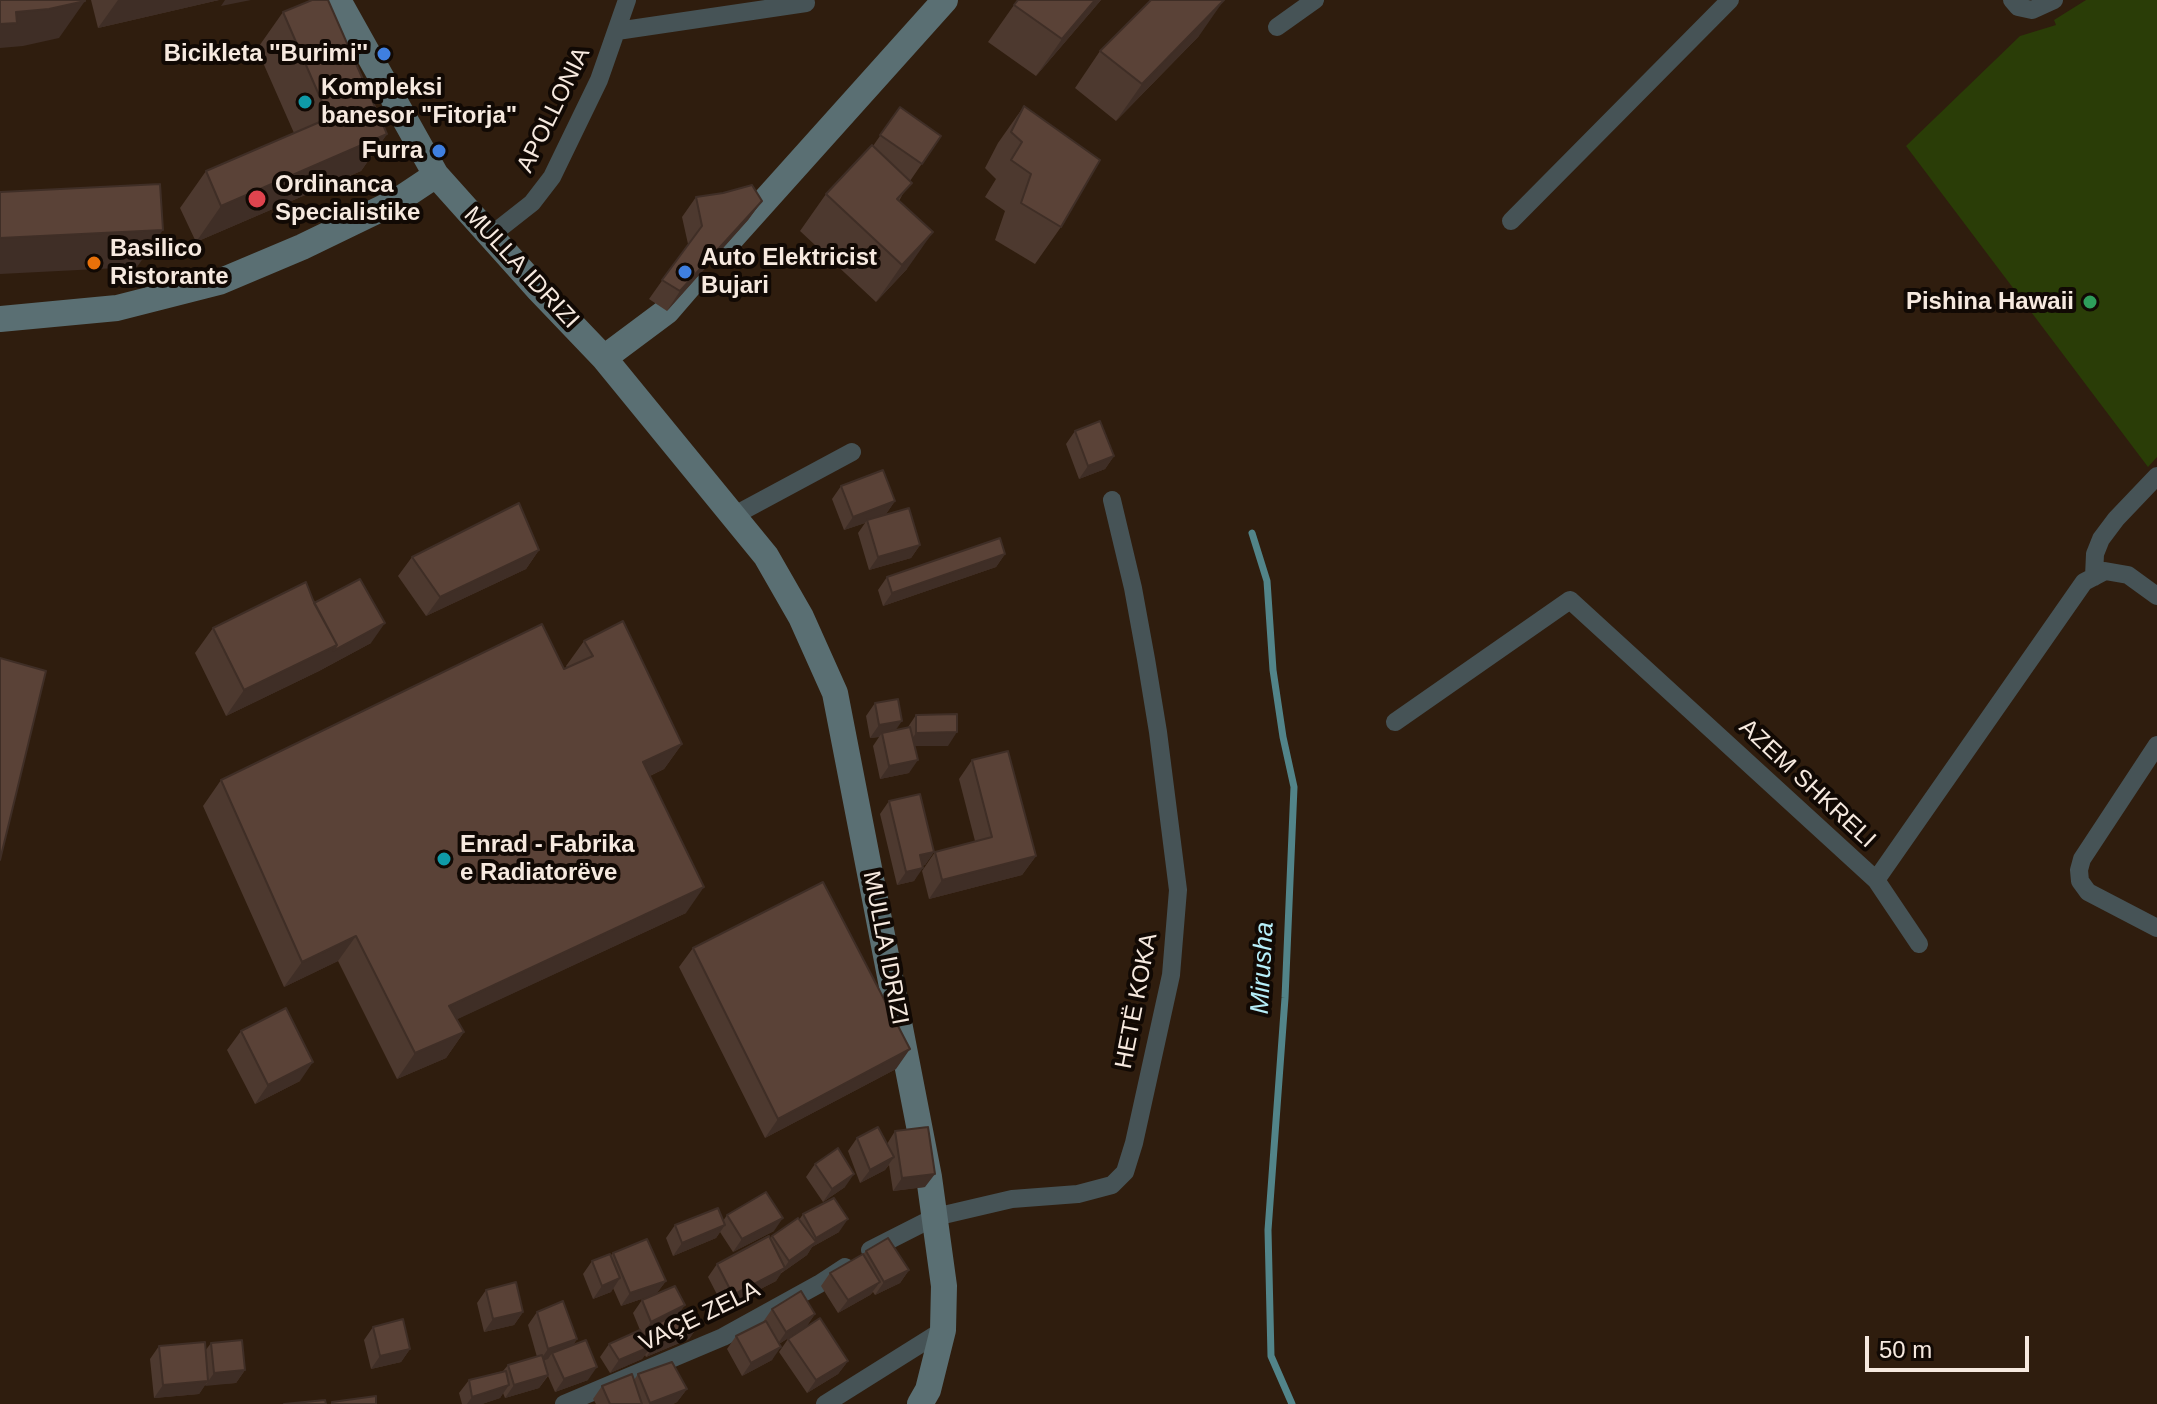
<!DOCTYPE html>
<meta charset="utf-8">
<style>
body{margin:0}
#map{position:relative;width:2157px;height:1404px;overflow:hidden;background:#2f1d0e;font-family:Arial,sans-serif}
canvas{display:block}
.scale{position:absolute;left:1865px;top:1336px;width:164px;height:36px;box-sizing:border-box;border:4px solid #f6e9df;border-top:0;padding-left:10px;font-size:24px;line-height:28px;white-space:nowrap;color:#f6e9df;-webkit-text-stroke:6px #110904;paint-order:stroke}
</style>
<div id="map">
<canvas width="2157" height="1404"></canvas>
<div class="scale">50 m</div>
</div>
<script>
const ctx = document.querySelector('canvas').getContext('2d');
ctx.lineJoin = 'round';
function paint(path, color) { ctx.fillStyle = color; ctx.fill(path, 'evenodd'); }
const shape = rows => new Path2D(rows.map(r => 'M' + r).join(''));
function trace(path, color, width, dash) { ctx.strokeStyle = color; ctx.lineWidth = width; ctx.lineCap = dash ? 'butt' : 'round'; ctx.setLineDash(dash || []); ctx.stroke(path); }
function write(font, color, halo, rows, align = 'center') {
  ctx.font = font + ' Arial,sans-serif'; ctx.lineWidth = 8; ctx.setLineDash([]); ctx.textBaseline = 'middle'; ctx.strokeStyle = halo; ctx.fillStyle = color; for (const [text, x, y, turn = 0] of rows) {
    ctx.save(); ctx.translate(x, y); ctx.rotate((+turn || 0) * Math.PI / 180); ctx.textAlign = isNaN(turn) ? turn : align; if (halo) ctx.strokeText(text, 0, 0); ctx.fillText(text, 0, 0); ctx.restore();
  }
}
paint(shape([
 [2086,0,2157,0,2157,457,2148,467,1906,146,2020,36,2056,25,2054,20]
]), '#2a3d07');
trace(shape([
 [1252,533,1267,581,1273,670,1283,737,1294,787,1285,998,1268,1230,1271,1356,1292,1404]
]), '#528489', 7);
trace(shape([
 [2012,0,2018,7,2032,10,2054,0],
 [1277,27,1315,0],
 [617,31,806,3],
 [1511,221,1730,0],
 [490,236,532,203,552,177,599,80,627,0],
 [733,516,852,452],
 [2094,577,2095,554,2101,539,2116,519,2157,476],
 [1395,722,1570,600,1876,880,2084,582,2105,571,2128,575,2157,596],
 [2157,745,2082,859,2079,870,2080,881,2088,892,2157,928],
 [1876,880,1919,944],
 [870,1250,935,1217,1012,1199,1078,1194,1112,1185,1125,1172,1134,1143,1171,975,1178,890,1158,732,1146,659,1133,588,1112,500],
 [564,1404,723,1337,819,1284,845,1267],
 [825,1404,943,1330]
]), '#465356', 18);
trace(shape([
 [338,0,436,175,539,290,604,358,766,556,801,617,835,693,929,1177,944,1286,943,1330,928,1390,920,1404],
 [726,244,945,0],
 [0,319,117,308,219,282,302,247,397,201,436,175],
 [604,358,667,311,692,282]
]), '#5a6f73', 26);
paint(shape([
 [91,0,219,0,98,28],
 [1101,0,1036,76,988,42,1014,5],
 [283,12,387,134,361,171,196,242,180,208,206,171,294,133,257,49],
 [1199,36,1116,121,1075,88,1100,51],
 [1024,106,1061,227,1035,264,995,240,1005,211,985,197,996,179,985,168,998,143],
 [900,107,941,136,910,181,899,201,907,269,876,302,800,231,826,194,873,146],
 [696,197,762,201,748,220,667,311,649,299,688,244,682,217],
 [1075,431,1114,456,1105,469,1079,479,1066,444],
 [841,486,895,501,886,514,920,545,911,558,869,570,858,533,865,523,844,530,832,499],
 [539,550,526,569,426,616,398,576,412,557],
 [1005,554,996,567,883,606,878,590,887,577],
 [314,603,371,643,319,671,226,716,195,653,213,628],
 [584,641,682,744,664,769,650,776,686,913,457,1019,464,1032,446,1058,397,1079,338,961,284,987,203,806,221,780,564,669,567,668,566,666],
 [875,703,896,730,908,727,916,715,948,746,915,746,909,773,880,779,873,746,879,737,870,738,866,716],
 [972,760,1036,856,1022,875,929,899,922,871,935,852,975,841,959,779],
 [889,801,934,852,925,865,922,866,914,881,897,885,880,814],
 [693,948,896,1069,765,1138,679,967],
 [241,1031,300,1081,255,1104,227,1050],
 [895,1131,925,1187,893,1191,889,1165,885,1170,860,1183,848,1151,857,1138,887,1144],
 [815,1164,845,1187,823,1202,806,1177],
 [803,1214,839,1232,812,1247,807,1255,780,1274,776,1281,724,1308,708,1277,717,1264,770,1239,772,1236,799,1220],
 [727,1215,774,1231,733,1252,720,1232,716,1238,673,1256,666,1238,675,1225,723,1221],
 [866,1251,909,1270,900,1283,875,1295,873,1292,870,1295,838,1313,821,1286,830,1273,863,1254],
 [613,1253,666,1281,656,1294,621,1306,613,1288,611,1292,593,1299,583,1274,592,1261,610,1256],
 [486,1290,523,1312,514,1325,484,1332,477,1303],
 [642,1300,680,1312,698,1326,689,1339,646,1357,645,1355,642,1359,610,1373,600,1357,609,1344,640,1330,633,1313],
 [772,1309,815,1314,806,1327,779,1344,772,1360,742,1376,727,1349,736,1336,763,1322],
 [537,1312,577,1339,573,1345,588,1380,555,1392,548,1376,539,1388,505,1398,503,1393,500,1398,482,1404,462,1404,459,1393,469,1380,503,1371,508,1365,537,1357,528,1325],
 [373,1327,410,1349,401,1362,371,1369,364,1340],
 [788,1339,848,1361,838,1374,807,1393,779,1352],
 [211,1343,245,1370,236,1383,205,1385,199,1394,154,1398,150,1359,159,1346,205,1351],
 [638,1374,687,1389,677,1402,673,1404,596,1404,593,1399,602,1386,634,1380]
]), '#4d392f');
paint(shape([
 [118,0,219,0,98,28],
 [225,0,251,0,221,6],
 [1095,0,1101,0,1036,76,1062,39],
 [1224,0,1199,36,1116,121,1142,84],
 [85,1,59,38,23,46,0,48,0,24,16,12],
 [387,134,361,171,196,242,221,206],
 [762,201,748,220,667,311,680,291],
 [163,230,137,267,0,274,0,238],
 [933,232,907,269,876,302,902,265],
 [1114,456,1105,469,1079,479,1088,466],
 [895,501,886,514,867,520,865,523,844,530,853,517],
 [920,545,911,558,869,570,878,557],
 [539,550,526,569,426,616,440,597],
 [1005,554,996,567,883,606,892,593],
 [385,623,371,643,319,671,226,716,244,690],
 [902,721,893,734,882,733,879,737,870,738,879,725],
 [957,732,948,746,907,746,916,733],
 [682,744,664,769,626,787,643,762],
 [918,760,909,773,880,779,889,766],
 [934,852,925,865,911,868,920,855],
 [1036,856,1022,875,929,899,942,880],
 [923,868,914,881,897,885,906,872],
 [704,887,686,913,432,1031,449,1006],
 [356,936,338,961,284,987,302,962],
 [464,1032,446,1058,397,1079,415,1053],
 [910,1049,896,1069,765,1138,778,1119],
 [313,1062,300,1081,255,1104,268,1085],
 [894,1157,885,1170,860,1183,870,1170],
 [854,1174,845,1187,823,1202,832,1189],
 [935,1174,925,1187,893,1191,902,1178],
 [783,1218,774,1231,733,1252,742,1239],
 [848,1219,839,1232,812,1247,807,1255,780,1274,789,1261,809,1247,816,1238],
 [725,1225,716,1238,673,1256,682,1243],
 [785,1268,776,1281,724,1308,733,1295],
 [909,1270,900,1283,875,1295,884,1282],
 [620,1278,611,1292,593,1299,602,1286],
 [666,1281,656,1294,621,1306,630,1293],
 [880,1282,870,1295,838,1313,848,1300],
 [685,1305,676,1318,648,1328,642,1335,651,1322],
 [523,1312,514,1325,484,1332,493,1319],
 [815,1314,806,1327,777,1345,786,1332],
 [698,1326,689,1339,646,1357,656,1344],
 [577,1339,568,1352,552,1353,548,1359,539,1362,548,1349],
 [652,1346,642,1359,610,1373,619,1360],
 [781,1347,772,1360,742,1376,751,1363],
 [410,1349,401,1362,371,1369,380,1356],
 [848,1361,838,1374,807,1393,816,1380],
 [597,1367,588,1380,555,1392,564,1379],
 [245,1370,236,1383,205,1386,214,1373],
 [548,1375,539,1388,505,1398,514,1385],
 [208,1381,199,1394,154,1398,163,1385],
 [509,1385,500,1398,482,1404,467,1404,472,1397],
 [687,1389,677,1402,673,1404,649,1404]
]), '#3f2e26');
const building = shape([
 [0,0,85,0,85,1,49,9,16,12,17,23,0,24,0,0],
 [312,0,328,0,387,134,221,206,206,171,329,118,283,12,312,0],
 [1018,0,1095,0,1062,39,1014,5,1018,0],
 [1151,0,1224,0,1142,84,1100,51,1151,0],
 [1024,106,1100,160,1061,227,1021,203,1031,174,1011,160,1022,142,1011,132,1024,106],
 [900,107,941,136,922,164,880,135,900,107],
 [872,145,912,183,897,199,933,232,902,265,826,194,872,145],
 [160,184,163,230,0,238,0,192,160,184],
 [752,185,762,201,680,291,662,280,702,226,696,197,723,193,752,185],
 [1100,421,1114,456,1088,466,1075,431,1100,421],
 [883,470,895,501,853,517,841,486,883,470],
 [519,503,539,550,440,597,412,557,519,503],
 [909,508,920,545,878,557,867,520,909,508],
 [1000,538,1005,554,892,593,887,577,1000,538],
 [360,579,385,623,333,651,337,645,314,603,360,579],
 [306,582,313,600,337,645,244,690,213,628,306,582],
 [623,621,682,744,643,762,704,887,449,1006,464,1032,415,1053,356,936,302,962,221,780,542,624,564,669,593,656,584,641,623,621],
 [0,658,46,671,0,860,0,658],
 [898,699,902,721,879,725,875,703,898,699],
 [957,714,957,732,916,733,916,715,957,714],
 [910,727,918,760,889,766,882,733,910,727],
 [1008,751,1036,856,942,880,935,852,992,837,972,760,1008,751],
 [920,794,934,852,920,855,923,868,906,872,889,801,920,794],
 [823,882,910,1049,778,1119,693,948,823,882],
 [286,1008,313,1062,268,1085,241,1031,286,1008],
 [878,1127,894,1157,870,1170,857,1138,878,1127],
 [928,1127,935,1174,902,1178,895,1131,928,1127],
 [838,1148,854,1174,832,1189,815,1164,838,1148],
 [766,1192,783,1218,742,1239,727,1215,766,1192],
 [834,1198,848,1219,816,1238,803,1214,834,1198],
 [718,1208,725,1225,682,1243,675,1225,718,1208],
 [798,1218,816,1242,789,1261,772,1236,798,1218],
 [769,1236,785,1268,733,1295,717,1264,769,1236],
 [888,1238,909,1270,884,1282,866,1251,888,1238],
 [647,1239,666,1281,630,1293,613,1253,647,1239],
 [610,1254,620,1278,602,1286,592,1261,610,1254],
 [863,1254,880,1282,848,1300,830,1273,863,1254],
 [516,1282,523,1312,493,1319,486,1290,516,1282],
 [675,1286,685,1305,651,1322,642,1300,675,1286],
 [801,1291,815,1314,786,1332,772,1309,801,1291],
 [563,1301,577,1339,548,1349,537,1312,563,1301],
 [687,1309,698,1326,656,1344,648,1328,687,1309],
 [820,1318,848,1361,816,1380,788,1339,820,1318],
 [403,1319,410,1349,380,1356,373,1327,403,1319],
 [766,1321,781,1347,751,1363,736,1336,766,1321],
 [640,1330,652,1346,619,1360,609,1344,640,1330],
 [242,1340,245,1370,214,1373,211,1343,242,1340],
 [586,1340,597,1367,564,1379,552,1353,586,1340],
 [205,1342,208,1381,163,1385,159,1346,205,1342],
 [542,1355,548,1375,514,1385,508,1365,542,1355],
 [672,1362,687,1389,650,1403,638,1374,672,1362],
 [506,1371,509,1385,472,1397,469,1380,506,1371],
 [632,1374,642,1404,610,1404,602,1386,632,1374],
 [376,1396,376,1404,332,1404,332,1402,376,1396],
 [325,1400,326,1404,284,1404,325,1400]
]);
paint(building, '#5a4237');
trace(building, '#3f2e26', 2);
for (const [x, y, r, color] of [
 [384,54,8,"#3f7fe0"],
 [305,102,8,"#0f9aa8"],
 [439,151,8,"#3f7fe0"],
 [257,199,10,"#e0444e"],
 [94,263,8,"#e8710a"],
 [685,272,8,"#3f7fe0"],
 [2090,302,8,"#2e9e5b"],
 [444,859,8,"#0f9aa8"]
]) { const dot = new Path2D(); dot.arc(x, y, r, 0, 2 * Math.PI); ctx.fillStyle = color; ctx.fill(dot); trace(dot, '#110904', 3); }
write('bold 24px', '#f6e9df', '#110904', [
 ["Bicikleta ''Burimi''",368,54,"right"],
 ["Kompleksi",321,88],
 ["banesor \"Fitorja\"",321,116],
 ["Furra",423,151,"right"],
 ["Ordinanca",275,185],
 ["Specialistike",275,213],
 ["Basilico",110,249],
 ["Ristorante",110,277],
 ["Auto Elektricist",701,258],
 ["Bujari",701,286],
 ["Pishina Hawaii",2074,302,"right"],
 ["Enrad - Fabrika",460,845],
 ["e Radiatorëve",460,873]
], 'left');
write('24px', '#f6e9df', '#110904', [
 ["APOLLONIA",554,110,-64],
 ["MULLA IDRIZI",521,268,47],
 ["AZEM SHKRELI",1807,784,43],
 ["MULLA IDRIZI",885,948,79],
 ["HETË KOKA",1137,1001,-79],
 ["VAÇE ZELA",700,1317,-26]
]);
write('italic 26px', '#b7effa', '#110904', [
 ["Mirusha",1263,968,-87]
]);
</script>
